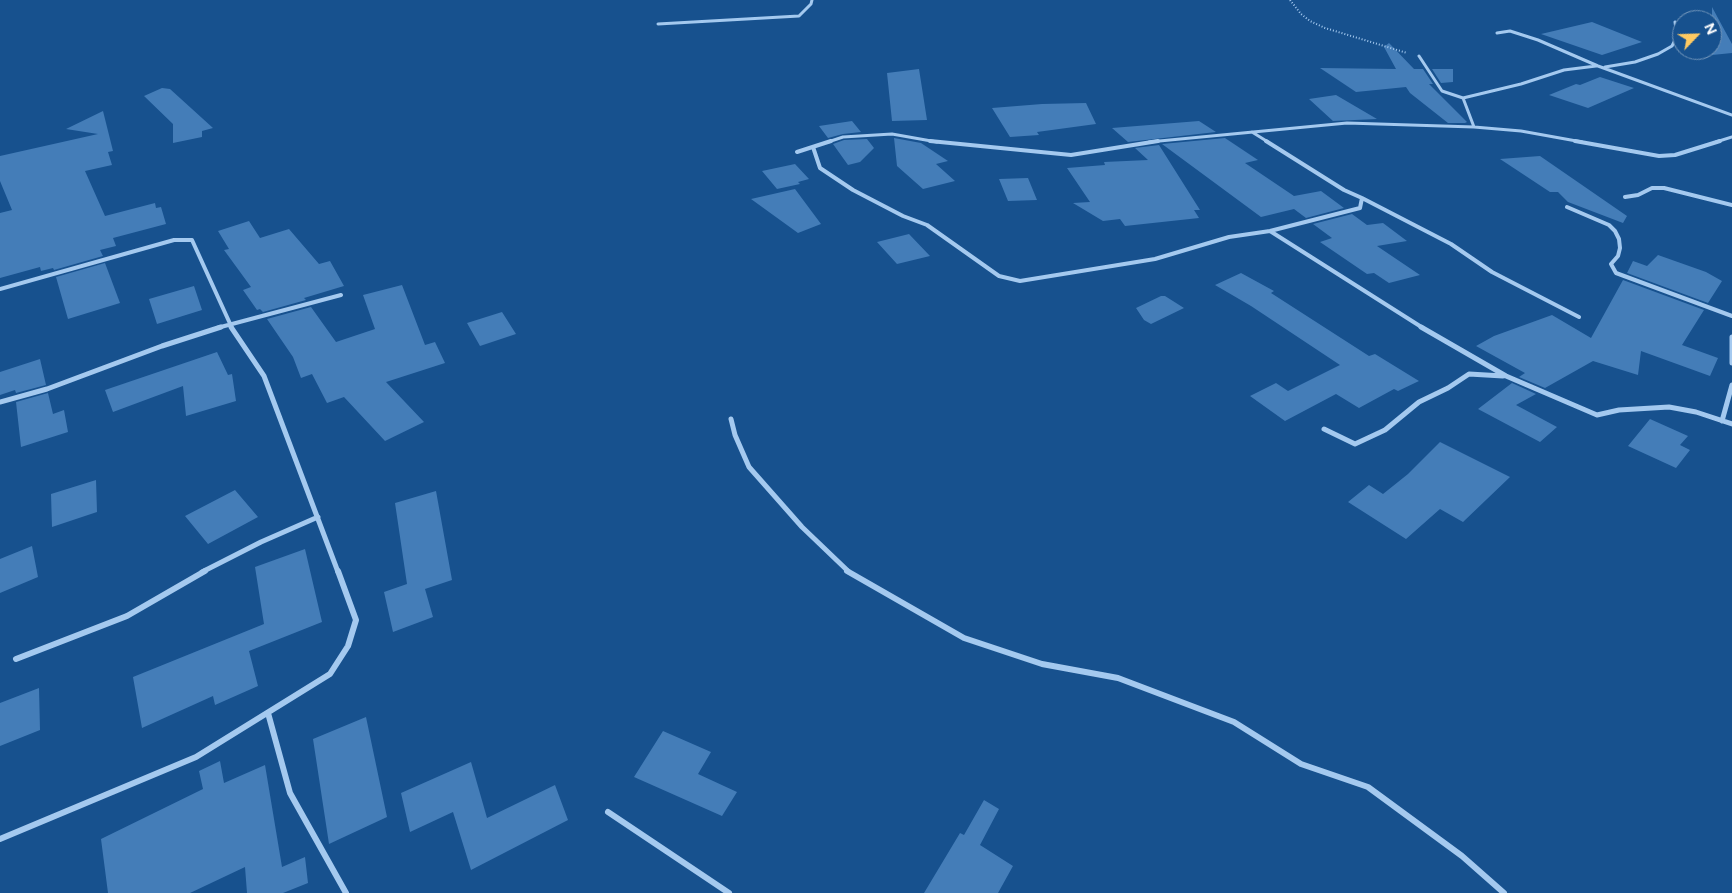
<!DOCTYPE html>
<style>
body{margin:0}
#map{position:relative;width:1732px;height:893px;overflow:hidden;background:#17518e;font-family:Figtree,sans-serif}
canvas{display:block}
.north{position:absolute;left:1672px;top:10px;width:50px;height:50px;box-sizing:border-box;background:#17518e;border:1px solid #7497bb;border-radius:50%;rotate:66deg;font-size:14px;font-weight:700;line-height:20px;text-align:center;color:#fff}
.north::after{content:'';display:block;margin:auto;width:18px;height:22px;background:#ffca62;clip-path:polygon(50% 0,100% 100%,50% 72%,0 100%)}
</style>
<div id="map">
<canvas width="1732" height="893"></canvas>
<div class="north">N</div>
</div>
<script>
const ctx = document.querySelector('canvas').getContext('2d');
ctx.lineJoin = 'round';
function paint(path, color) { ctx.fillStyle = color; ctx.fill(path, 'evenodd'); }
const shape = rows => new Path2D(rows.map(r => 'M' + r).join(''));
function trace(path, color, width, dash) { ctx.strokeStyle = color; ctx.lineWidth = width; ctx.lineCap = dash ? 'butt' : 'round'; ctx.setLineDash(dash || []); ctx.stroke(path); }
paint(shape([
 [1712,7,1732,44,1732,53,1712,55],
 [1592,22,1642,42,1602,55,1541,34],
 [1389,43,1414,69,1423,69,1433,84,1429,84,1467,122,1465,123,1448,123,1410,93,1406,87,1356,92,1320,68,1396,69,1384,47],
 [919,69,927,120,892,121,887,73],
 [1432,69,1453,69,1453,82,1441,83],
 [1600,77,1634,88,1588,108,1549,95,1576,84,1580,85],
 [162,88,170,89,213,128,202,131,202,137,173,143,173,124,144,96],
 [1336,95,1377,119,1333,121,1309,99],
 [1086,103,1096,124,1037,132,1039,135,1010,137,992,108,1042,104],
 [103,111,113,151,108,152,112,165,85,171,105,216,155,203,156,208,161,207,166,224,113,238,116,246,100,250,103,256,54,270,53,268,41,271,40,267,0,278,0,213,12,210,0,181,0,156,98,134,66,129],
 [852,121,861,132,843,134,828,138,819,126],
 [1199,121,1216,132,1128,142,1112,128],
 [894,138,921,143,948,161,936,164,955,181,923,189,897,166],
 [1225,138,1258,160,1245,163,1294,196,1321,191,1344,208,1306,218,1294,209,1261,217,1162,144],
 [867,139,874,148,860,162,848,165,833,144,844,140],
 [1159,145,1200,210,1194,210,1199,218,1125,226,1120,219,1103,221,1073,203,1090,202,1067,168,1105,165,1104,162,1148,160,1135,148],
 [1540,156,1627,216,1623,223,1568,202,1558,192,1550,192,1500,159],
 [795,164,809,179,798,182,800,184,777,189,762,171],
 [1028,178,1037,200,1008,201,999,179],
 [795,189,821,224,798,233,751,199],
 [1352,214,1367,225,1383,223,1407,241,1377,246,1420,275,1389,283,1374,273,1367,274,1320,242,1332,238,1313,224],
 [249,221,260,238,289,229,319,264,330,261,344,286,304,298,306,300,263,312,260,309,257,310,243,290,251,287,224,250,229,249,218,231],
 [909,234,930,256,897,264,877,242],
 [1658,255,1706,272,1722,281,1708,303,1627,273,1633,261,1647,266],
 [105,263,120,303,68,319,56,277],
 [1241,273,1274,291,1271,293,1369,356,1375,354,1419,381,1398,391,1394,389,1359,408,1336,394,1285,421,1250,396,1276,383,1288,391,1340,365,1251,306,1215,285],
 [1623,280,1704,310,1682,345,1718,358,1710,376,1641,351,1638,375,1593,361,1545,388,1519,377,1525,373,1476,346,1494,336,1552,315,1591,338],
 [402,285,425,345,435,342,445,363,386,382,424,422,385,441,344,397,327,403,312,374,301,378,293,357,267,319,311,307,336,342,375,329,363,295],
 [194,286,202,310,157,324,149,299],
 [1161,296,1165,296,1184,308,1151,324,1144,320,1136,308],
 [502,312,516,334,480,346,467,323],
 [217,352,228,375,232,374,236,401,186,416,183,386,113,412,105,390],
 [40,359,46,385,16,393,15,390,0,395,0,372],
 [1512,383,1536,394,1516,405,1557,427,1540,442,1478,409],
 [48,393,53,414,64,410,68,432,21,447,16,402],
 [1650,419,1688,436,1680,445,1690,450,1676,468,1628,446],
 [1440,442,1510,477,1463,522,1440,509,1406,539,1348,502,1369,485,1383,494,1408,474],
 [96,480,97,512,52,527,51,494],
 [235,490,258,517,208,544,185,516],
 [436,491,452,580,425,589,433,617,393,632,384,592,407,584,395,503],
 [32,546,38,577,0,593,0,559],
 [305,549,322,622,249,651,258,686,215,705,213,696,142,728,133,677,264,624,255,567],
 [39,688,40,730,0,746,0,703],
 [366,717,387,817,329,844,313,739],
 [663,731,711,752,698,774,737,792,722,816,634,777],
 [220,761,224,783,265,765,282,867,305,857,308,883,283,893,247,893,245,867,190,893,108,893,101,839,203,789,199,771],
 [471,762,487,818,555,785,568,820,471,870,453,812,410,832,401,793],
 [984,800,999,809,980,845,1013,866,998,893,924,893,960,833,964,835]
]), '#447db8');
trace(shape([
 [1290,0,1301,14,1310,21,1325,28,1407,53]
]), '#a4c9ef', 2, [1, 2]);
trace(shape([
 [658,24,799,16,811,4,812,0],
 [1497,33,1510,31,1538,40,1598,66,1732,115],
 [1419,56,1442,91,1463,98,1474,127],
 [1605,67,1635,62,1658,54,1672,46,1677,36,1675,22],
 [1463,98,1521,84,1564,70,1596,66],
 [1252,132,1268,142],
 [828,142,843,137,892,134,937,142],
 [1149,142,1347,123,1474,127,1521,131,1582,142],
 [1716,142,1732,137]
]), '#a4c9ef', 3);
trace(shape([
 [930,141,1071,155,1158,141],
 [1575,141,1659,156,1675,155,1720,141],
 [813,147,820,168,853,190,903,216,927,225,999,276,1020,281,1155,259,1229,237,1270,231,1360,208,1362,198,1344,190,1266,141],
 [797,152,831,141],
 [1625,197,1638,195,1652,188,1664,188,1732,205],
 [1362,198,1451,244,1492,272,1579,317],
 [1567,207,1609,225,1615,231,1619,239,1620,248,1618,256,1611,264,1616,273,1732,316],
 [1270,231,1423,328],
 [0,289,174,240,192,240,232,328],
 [217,328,341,295]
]), '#a4c9ef', 4);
trace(shape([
 [231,327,264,376,338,572],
 [1421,327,1506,376,1597,415,1619,410,1669,407,1696,412,1732,424],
 [1732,337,1732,363],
 [0,402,47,389,162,346,221,327],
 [731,419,735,435,749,467,802,527,849,572],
 [1722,421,1732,385],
 [1324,429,1355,444,1385,430,1419,402,1448,388,1469,374,1503,376],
 [202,572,261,542,318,517]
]), '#a4c9ef', 5);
trace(shape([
 [847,571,964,638,1042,664,1118,678,1234,722,1301,764,1368,787,1462,856,1504,893],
 [16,659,127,616,205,571],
 [268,713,290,793,346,893],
 [608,812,729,893],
 [0,839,196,757,330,674,348,646,356,620,338,571]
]), '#a4c9ef', 6);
</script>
